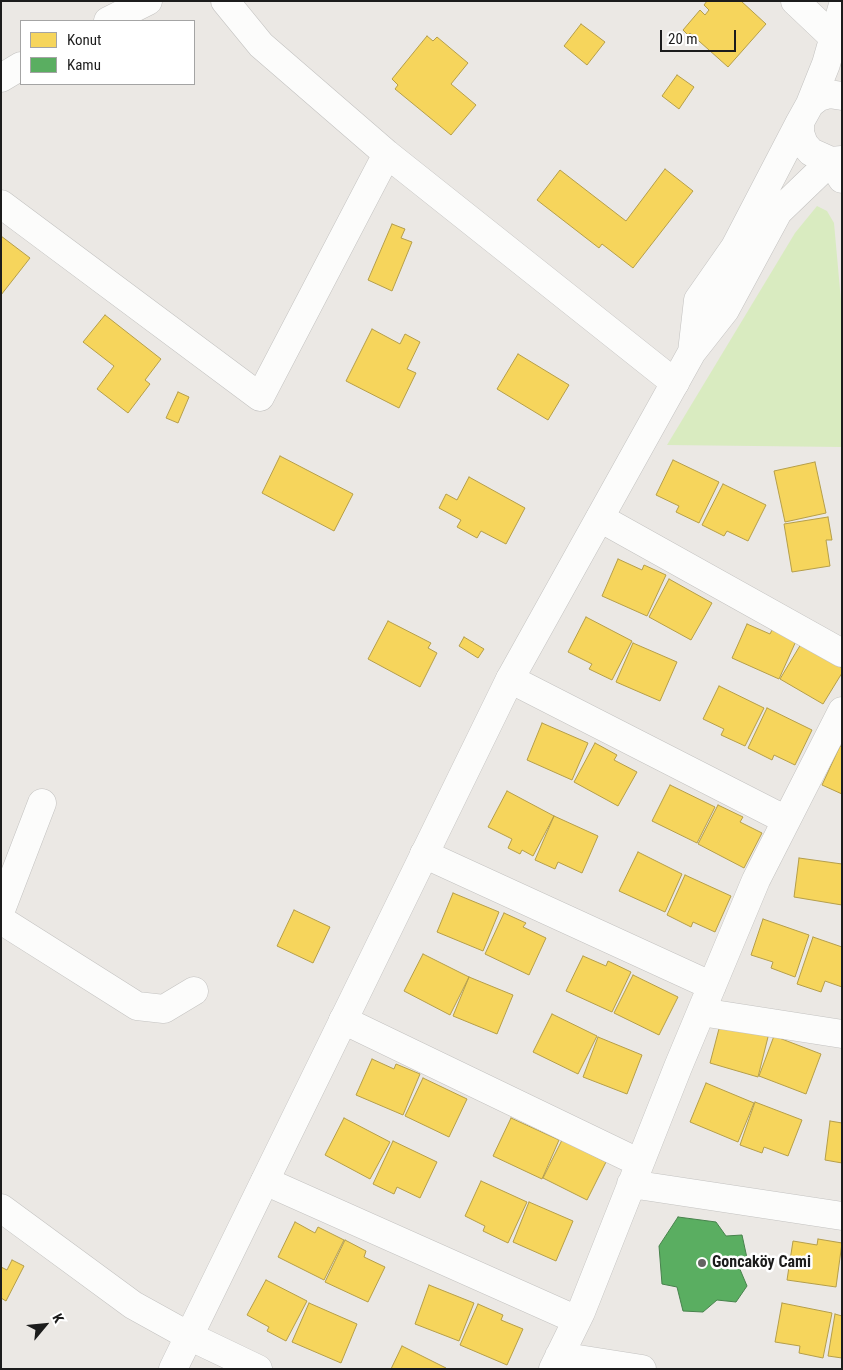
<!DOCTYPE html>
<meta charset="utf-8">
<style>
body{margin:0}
#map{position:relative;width:843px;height:1370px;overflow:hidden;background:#ebe8e4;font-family:"Roboto Condensed",sans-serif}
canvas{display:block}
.frame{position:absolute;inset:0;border:2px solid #1c1c1c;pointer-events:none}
.legend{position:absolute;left:20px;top:20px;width:175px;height:65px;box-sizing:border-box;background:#fff;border:1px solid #a4a4a4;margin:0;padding:6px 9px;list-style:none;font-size:15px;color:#1c1c1c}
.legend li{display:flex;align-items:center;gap:10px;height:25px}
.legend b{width:25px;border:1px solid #a4a4a4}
.north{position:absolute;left:20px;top:1300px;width:50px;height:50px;-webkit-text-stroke:4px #fff;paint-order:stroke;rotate:62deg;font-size:14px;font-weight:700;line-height:20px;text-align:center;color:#1c1c1c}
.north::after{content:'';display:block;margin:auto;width:18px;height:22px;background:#1c1c1c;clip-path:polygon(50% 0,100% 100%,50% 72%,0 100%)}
.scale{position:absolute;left:660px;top:30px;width:76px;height:22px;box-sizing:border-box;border:2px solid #1c1c1c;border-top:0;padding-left:6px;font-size:15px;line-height:18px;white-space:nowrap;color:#1c1c1c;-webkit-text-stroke:4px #fff;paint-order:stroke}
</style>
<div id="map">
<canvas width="843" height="1370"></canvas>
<div class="frame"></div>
<ul class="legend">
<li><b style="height:14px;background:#f6d55c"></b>Konut</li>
<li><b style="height:14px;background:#5aae61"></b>Kamu</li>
</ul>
<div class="north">K</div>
<div class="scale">20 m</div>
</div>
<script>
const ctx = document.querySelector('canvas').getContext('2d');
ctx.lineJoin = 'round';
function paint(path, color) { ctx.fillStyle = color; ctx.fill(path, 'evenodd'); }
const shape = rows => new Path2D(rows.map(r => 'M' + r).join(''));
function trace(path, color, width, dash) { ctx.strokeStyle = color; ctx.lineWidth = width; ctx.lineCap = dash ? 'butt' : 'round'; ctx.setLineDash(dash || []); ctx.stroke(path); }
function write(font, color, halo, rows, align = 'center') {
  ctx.font = font + ' "Roboto Condensed",sans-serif'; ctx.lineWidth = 5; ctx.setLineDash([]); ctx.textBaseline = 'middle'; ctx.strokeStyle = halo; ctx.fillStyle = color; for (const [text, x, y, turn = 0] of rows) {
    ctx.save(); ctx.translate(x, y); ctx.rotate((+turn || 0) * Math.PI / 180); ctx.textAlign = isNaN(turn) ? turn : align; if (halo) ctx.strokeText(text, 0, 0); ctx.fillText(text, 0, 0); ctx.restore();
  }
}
paint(shape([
 [817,206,827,211,834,223,842,312,842,447,667,445,795,233]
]), '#d9ebc0');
const homes = shape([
 [707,1,741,1,766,24,728,67,690,33,688,35,683,30,700,10,705,15,709,10,704,5,707,1],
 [581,24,605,42,587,65,564,46,581,24],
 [427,36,433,41,437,37,468,63,451,84,476,105,451,135,395,89,398,85,392,79,427,36],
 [677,75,694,87,679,109,662,96,677,75],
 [665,169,693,191,633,268,602,244,599,248,537,200,560,170,626,221,665,169],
 [392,224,405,229,401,238,412,242,392,291,368,280,392,224],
 [1,236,30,258,1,295,1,236],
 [105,315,161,359,145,380,150,384,128,413,97,389,114,366,83,342,105,315],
 [372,329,400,344,405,334,420,342,407,369,416,373,399,408,346,381,372,329],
 [518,354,569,385,548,420,497,389,518,354],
 [178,392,189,397,178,423,166,418,178,392],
 [280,456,353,494,334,531,262,493,280,456],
 [673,460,719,482,699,523,676,512,679,506,656,495,673,460],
 [815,462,826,513,785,522,774,471,815,462],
 [469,477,525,508,506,544,481,531,477,538,457,527,461,520,439,508,446,494,457,500,469,477],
 [723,484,766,505,748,541,727,531,724,536,702,525,723,484],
 [828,517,832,540,826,540,830,566,792,572,784,524,828,517],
 [618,559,642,570,644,565,666,575,647,616,602,596,618,559],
 [669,579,712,603,691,640,649,617,669,579],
 [586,617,632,641,612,680,589,669,592,664,568,652,586,617],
 [388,621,431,643,428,648,437,653,420,687,368,659,388,621],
 [747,624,770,634,772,630,796,641,779,679,732,658,747,624],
 [464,637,484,649,478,658,459,646,464,637],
 [633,643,677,662,660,701,616,682,633,643],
 [801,644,842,668,842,673,823,704,780,679,801,644],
 [719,686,764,708,745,746,721,735,724,729,703,719,719,686],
 [767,708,812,730,795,765,774,755,772,760,748,748,767,708],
 [542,723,588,743,572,780,527,760,542,723],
 [595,743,617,755,614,760,637,772,618,806,574,782,595,743],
 [840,746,842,747,842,794,822,785,840,746],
 [670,785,715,807,697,843,652,821,670,785],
 [507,791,554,816,533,856,522,850,520,854,508,848,512,839,488,827,507,791],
 [718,805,743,817,740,822,762,833,744,868,698,844,718,805],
 [554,816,598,836,582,873,558,862,555,869,535,860,554,816],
 [638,852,682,874,665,912,619,891,638,852],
 [799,858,842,864,842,905,794,897,799,858],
 [685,875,731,896,715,932,693,922,691,927,667,915,685,875],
 [453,893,499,912,483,951,437,932,453,893],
 [294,910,330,927,313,963,277,946,294,910],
 [504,913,526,923,523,927,546,938,529,975,485,954,504,913],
 [763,919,809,935,795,977,771,968,773,962,751,955,763,919],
 [813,937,842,947,842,987,825,981,821,992,797,984,813,937],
 [423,954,469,977,450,1015,404,991,423,954],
 [583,956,606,966,608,961,631,972,612,1012,566,991,583,956],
 [633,975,678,997,659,1035,614,1013,633,975],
 [469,977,513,995,497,1034,453,1016,469,977],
 [552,1014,597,1036,578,1074,533,1052,552,1014],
 [720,1025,769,1033,758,1077,710,1063,720,1025],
 [774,1036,821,1054,806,1094,759,1076,774,1036],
 [598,1037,642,1055,627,1094,583,1077,598,1037],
 [372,1059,394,1069,396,1064,420,1074,403,1115,356,1095,372,1059],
 [423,1078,467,1099,449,1137,405,1116,423,1078],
 [706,1083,754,1103,738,1142,690,1122,706,1083],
 [755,1102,802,1120,788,1156,764,1147,762,1153,740,1145,755,1102],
 [344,1118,390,1142,370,1179,325,1155,344,1118],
 [511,1118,559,1140,542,1179,493,1156,511,1118],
 [830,1121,842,1123,842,1163,825,1160,830,1121],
 [562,1140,606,1162,587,1200,543,1178,562,1140],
 [393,1141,437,1162,420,1198,397,1187,394,1194,373,1184,393,1141],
 [481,1181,527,1202,508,1243,483,1231,485,1226,465,1216,481,1181],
 [529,1202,573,1221,556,1261,513,1242,529,1202],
 [295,1222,315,1233,318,1227,344,1240,324,1280,278,1257,295,1222],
 [818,1239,842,1243,836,1287,787,1280,793,1241,817,1245,818,1239],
 [345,1240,366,1251,364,1257,385,1267,368,1302,325,1282,345,1240],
 [12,1260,24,1266,6,1301,1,1298,1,1267,7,1270,12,1260],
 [266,1280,307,1301,286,1341,267,1331,269,1327,247,1315,266,1280],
 [429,1285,474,1303,459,1341,415,1324,429,1285],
 [309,1303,357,1324,341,1363,292,1342,309,1303],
 [782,1303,832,1313,823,1358,799,1353,800,1346,775,1342,782,1303],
 [478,1304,503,1315,501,1320,523,1329,507,1365,460,1345,478,1304],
 [835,1314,842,1316,842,1358,828,1356,835,1314],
 [402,1346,446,1368,445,1369,391,1369,402,1346]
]);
paint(homes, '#f6d55c');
trace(homes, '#b59e49', 1);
const public = shape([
 [678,1217,716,1222,726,1236,742,1235,747,1258,739,1267,747,1286,736,1302,717,1300,703,1312,683,1311,677,1287,662,1284,659,1246,678,1217]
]);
paint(public, '#5aae61');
trace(public, '#47824c', 1);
const minor = shape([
 [225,1,261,45,387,154,675,383],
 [795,1,833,37],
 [108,21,148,1],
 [1,78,21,66],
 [1,204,260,397,387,154],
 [600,518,842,653],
 [510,679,786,820],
 [424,854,712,986],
 [1,910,42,803],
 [1,920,137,1006,164,1009,194,991],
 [701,1012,842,1034],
 [343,1020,640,1163],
 [265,1181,577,1320],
 [631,1184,842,1216],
 [1,1208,133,1305,189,1336,258,1369],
 [559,1356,642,1369],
 [553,1369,581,1312,678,1067,756,880,842,711]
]);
const tertiary = shape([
 [842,96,829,94,819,97,810,104,800,122,800,133,804,144,811,152,831,161,842,160],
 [810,104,826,64,842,8],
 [692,352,698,300,735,247,800,122],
 [173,1369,510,679,692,352,725,310,778,212,831,161,842,179]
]);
trace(minor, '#c3c2c0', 29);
trace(tertiary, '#c3c2c0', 29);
trace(minor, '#fcfcfb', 28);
trace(tertiary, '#fcfcfb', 28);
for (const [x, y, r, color] of [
 [702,1263,5,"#646362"]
]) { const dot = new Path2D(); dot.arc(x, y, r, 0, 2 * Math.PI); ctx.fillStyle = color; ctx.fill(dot); trace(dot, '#fff', 2); }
write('bold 16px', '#1c1c1c', '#fff', [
 ["Goncaköy Cami",712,1263]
], 'left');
</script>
